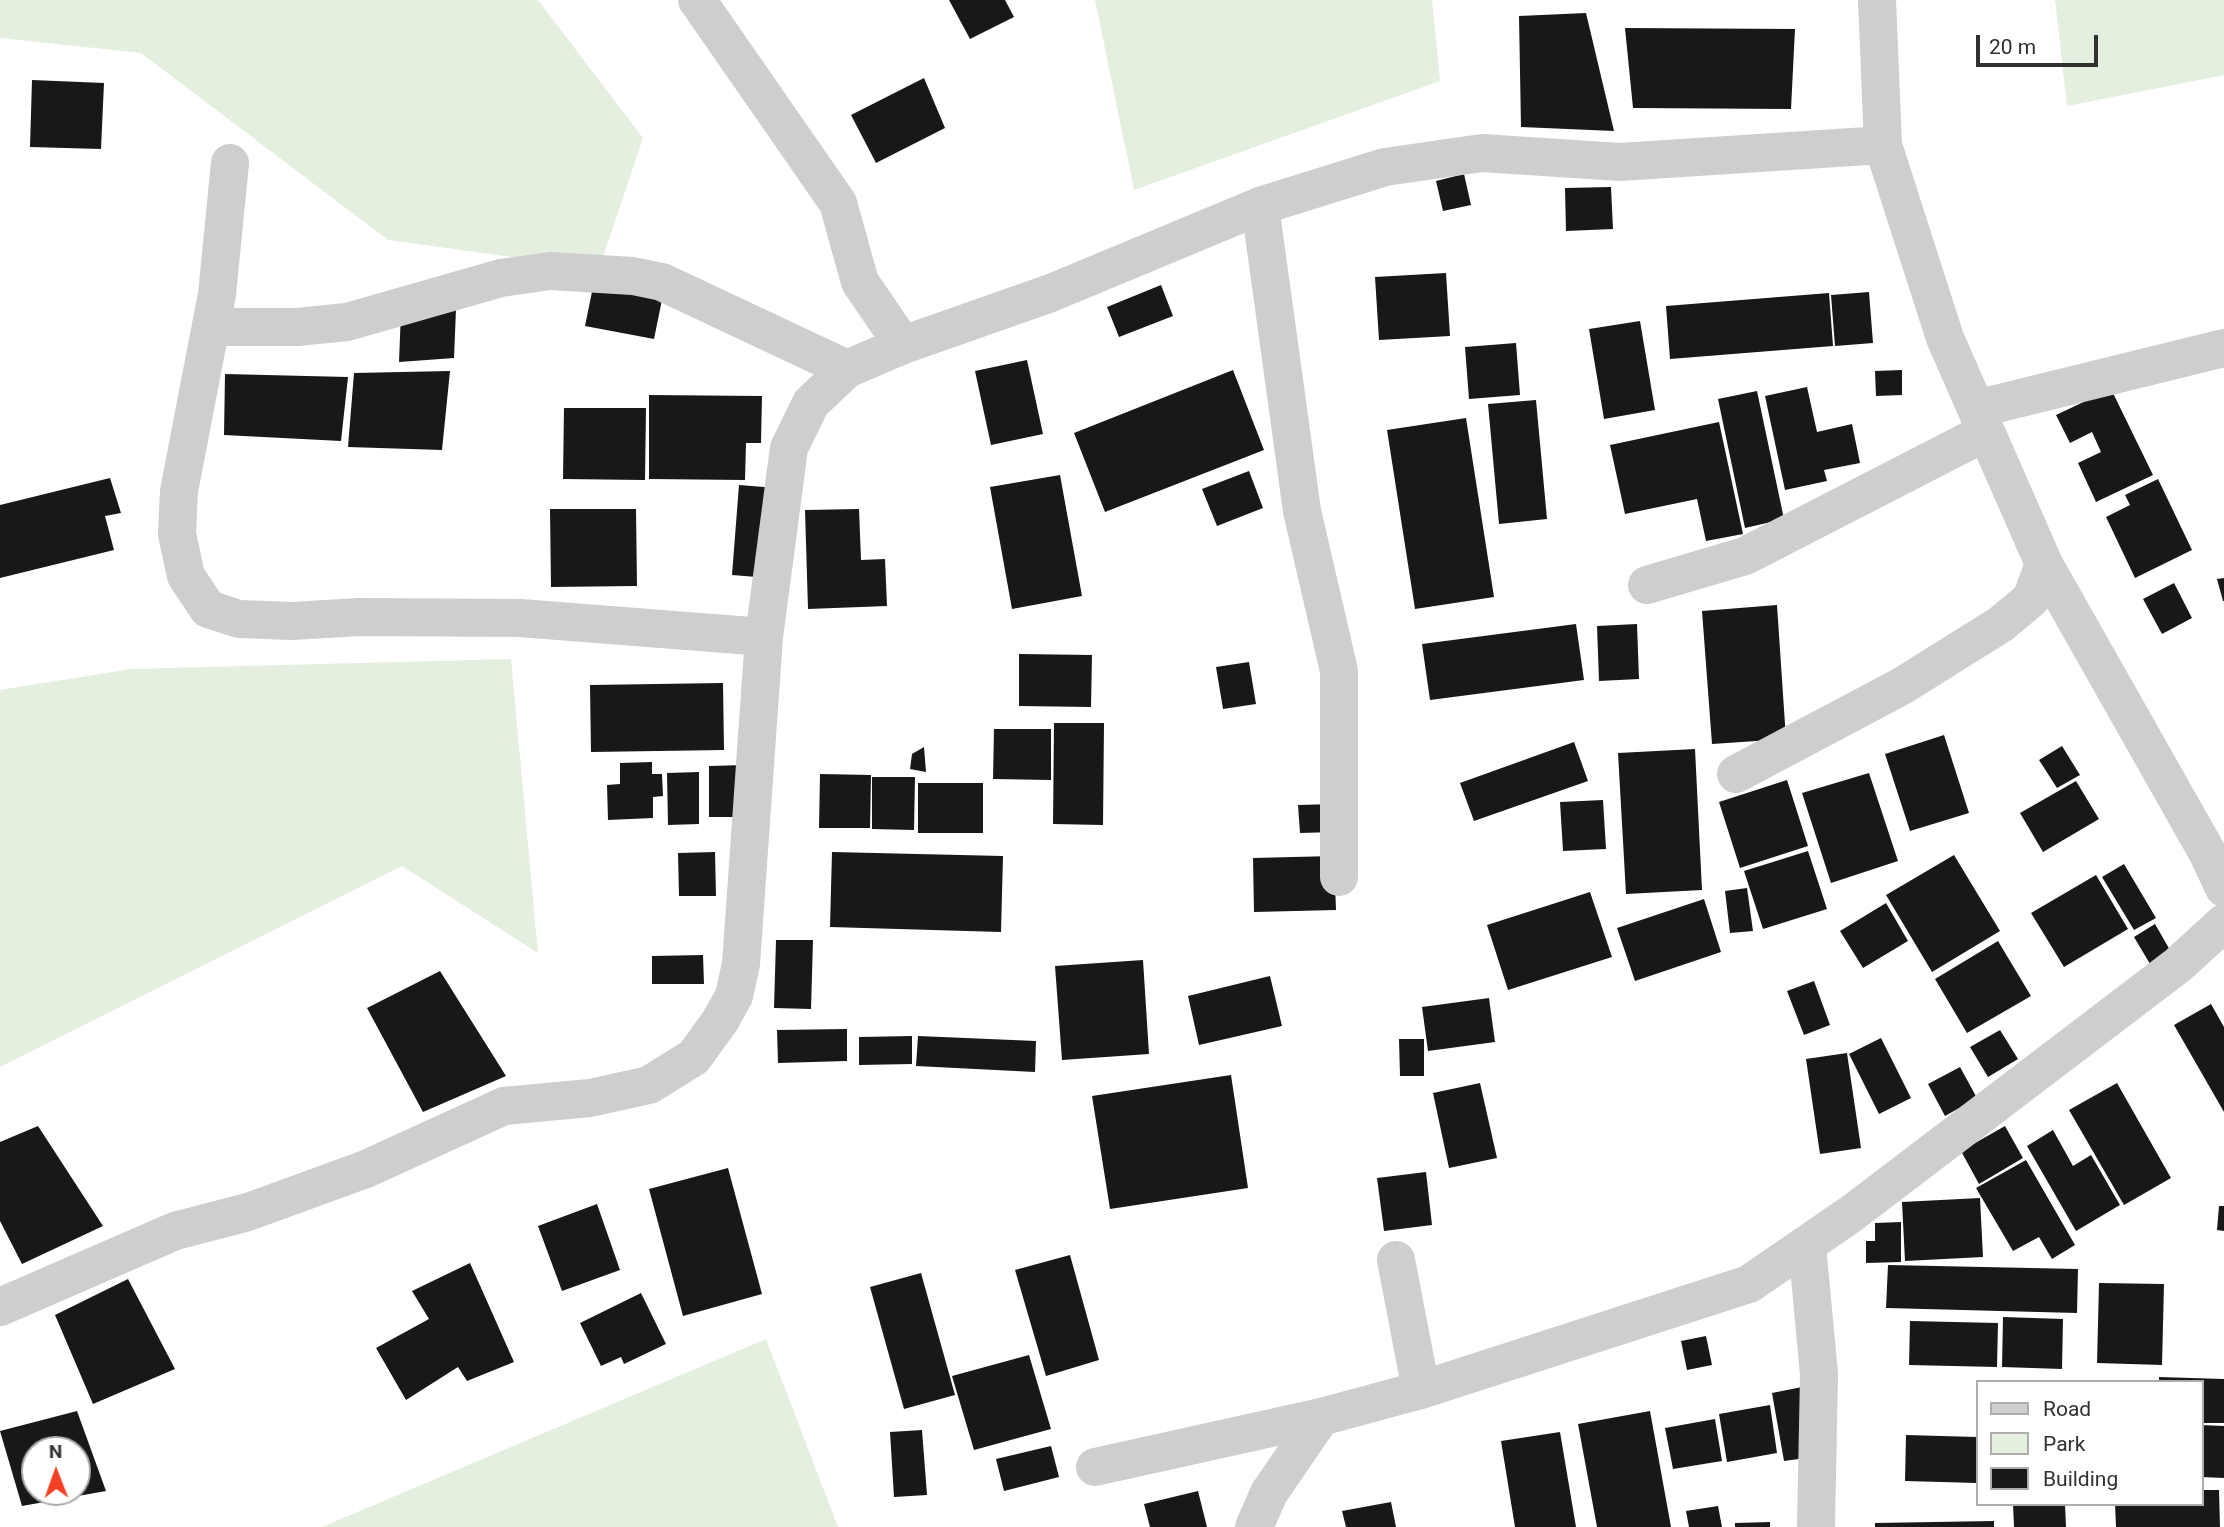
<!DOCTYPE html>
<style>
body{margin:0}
#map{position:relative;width:2224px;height:1527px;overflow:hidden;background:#fff;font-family:Roboto,sans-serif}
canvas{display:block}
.legend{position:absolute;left:1976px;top:1380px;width:228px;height:126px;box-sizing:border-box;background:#fff;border:2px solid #adadad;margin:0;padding:9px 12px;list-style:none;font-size:21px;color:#313131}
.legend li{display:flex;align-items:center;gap:14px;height:35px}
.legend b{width:35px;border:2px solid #adadad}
.north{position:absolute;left:21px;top:1436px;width:70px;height:70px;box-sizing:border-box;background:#fff;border:2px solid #adadad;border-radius:50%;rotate:359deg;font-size:19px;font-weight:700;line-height:28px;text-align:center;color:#313131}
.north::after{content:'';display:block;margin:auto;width:24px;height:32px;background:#f64026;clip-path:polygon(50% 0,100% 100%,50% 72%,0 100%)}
.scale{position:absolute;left:1976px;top:35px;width:122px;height:32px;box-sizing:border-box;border:4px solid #313131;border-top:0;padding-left:9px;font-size:21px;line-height:24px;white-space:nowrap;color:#313131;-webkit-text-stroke:5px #fff;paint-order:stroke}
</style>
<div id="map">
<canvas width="2224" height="1527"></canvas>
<ul class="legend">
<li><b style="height:9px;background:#cecece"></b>Road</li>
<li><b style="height:19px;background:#e4efdf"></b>Park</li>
<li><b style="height:19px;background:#181818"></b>Building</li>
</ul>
<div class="north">N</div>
<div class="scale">20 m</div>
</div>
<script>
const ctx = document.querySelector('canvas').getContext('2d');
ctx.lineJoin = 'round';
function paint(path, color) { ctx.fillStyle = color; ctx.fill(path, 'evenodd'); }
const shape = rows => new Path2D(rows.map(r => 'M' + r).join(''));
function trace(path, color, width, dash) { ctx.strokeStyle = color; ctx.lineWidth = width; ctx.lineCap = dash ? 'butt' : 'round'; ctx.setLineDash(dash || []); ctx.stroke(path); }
paint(shape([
 [0,0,538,0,643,138,599,269,388,240,141,53,0,38],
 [1095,0,1432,0,1440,81,1134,190],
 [2055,0,2224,0,2224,75,2067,106],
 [511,659,538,953,402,866,0,1067,0,690,131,669],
 [766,1339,838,1527,322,1527]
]), '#e4efdf');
paint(shape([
 [949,0,1005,0,1014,17,970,39],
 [1586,13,1614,131,1521,127,1519,16],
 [1625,28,1795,29,1791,109,1633,108],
 [924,78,945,128,876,163,851,115],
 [32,80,104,83,101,149,30,147],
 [1464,174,1471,205,1443,211,1436,181],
 [1611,187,1613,229,1566,231,1565,188],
 [1446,273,1450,336,1379,340,1375,277],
 [595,277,664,290,654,339,585,326],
 [1161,285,1173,316,1119,337,1107,307],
 [1869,292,1873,343,1835,346,1831,295],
 [1829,293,1833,346,1670,359,1666,306],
 [456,309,454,358,399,362,401,311],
 [1640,321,1655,410,1604,419,1589,329],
 [1516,343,1520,395,1469,399,1465,347],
 [1027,360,1043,434,991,445,975,371],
 [1233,370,1264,450,1105,512,1074,433],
 [1902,370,1902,395,1876,396,1875,371],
 [450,371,442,450,348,447,354,373],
 [225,374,348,377,341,441,224,435],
 [1807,387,1817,432,1852,424,1860,463,1824,470,1827,481,1785,490,1765,396],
 [2111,389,2153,475,2096,502,2078,463,2101,452,2092,432,2070,443,2056,415],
 [1757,391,1784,519,1745,528,1718,399],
 [649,395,762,396,761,443,746,443,745,480,649,479],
 [1536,400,1547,519,1499,524,1488,404],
 [564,408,646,408,645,480,563,479],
 [1466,418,1494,597,1415,609,1387,430],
 [1719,422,1743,534,1706,541,1697,499,1625,514,1610,445],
 [1249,471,1263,508,1217,526,1202,489],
 [1060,475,1082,596,1012,609,990,487],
 [110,478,121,513,105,516,114,550,0,578,0,505],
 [2158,479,2192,550,2135,578,2106,517,2130,505,2125,495],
 [739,485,777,488,769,578,732,575],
 [550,509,636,509,637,586,551,587],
 [859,509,861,560,885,559,887,606,808,609,805,510],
 [2224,578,2224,601,2223,601,2217,579],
 [2174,583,2192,618,2162,634,2143,599],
 [1777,605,1786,739,1712,744,1702,611],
 [1576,624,1584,680,1430,700,1422,644],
 [1637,624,1639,679,1599,681,1597,626],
 [1019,654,1092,655,1091,707,1019,706],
 [1249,662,1256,704,1223,709,1216,667],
 [723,683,724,750,591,752,590,685],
 [1054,723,1104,723,1103,825,1053,824],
 [994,729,1051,729,1051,780,993,779],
 [1944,735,1969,813,1910,831,1885,754],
 [1574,742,1588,781,1474,821,1460,783],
 [2062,746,2080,775,2057,788,2039,760],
 [924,747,926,772,910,769,912,754],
 [1695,749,1702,890,1626,894,1618,753],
 [652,762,652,774,662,774,663,796,653,797,653,818,608,820,607,785,620,784,620,763],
 [745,765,746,817,709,817,709,766],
 [699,772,699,824,668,825,667,773],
 [1869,773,1898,861,1831,883,1802,793],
 [820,774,871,775,870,828,819,828],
 [872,777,915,777,914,830,872,829],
 [1787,780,1808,846,1740,868,1719,802],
 [2076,781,2099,819,2043,852,2020,813],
 [918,783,983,783,983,833,918,833],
 [1603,800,1606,849,1563,851,1560,802],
 [1334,804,1335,832,1300,833,1298,805],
 [1808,851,1827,909,1763,929,1744,871],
 [715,852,716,896,679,896,678,853],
 [832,852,1003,856,1001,932,830,927],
 [1954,855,2000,931,1932,972,1886,895],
 [1334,856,1336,910,1254,912,1253,858],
 [2124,864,2156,918,2134,930,2102,877],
 [2096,875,2128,929,2064,967,2031,913],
 [1747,888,1753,931,1730,933,1725,891],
 [1590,892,1612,957,1508,990,1487,925],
 [1704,899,1721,952,1635,981,1617,928],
 [1886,903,1908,941,1863,968,1840,931],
 [2155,924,2174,957,2153,969,2134,937],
 [776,940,813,940,811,1009,774,1008],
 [1998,941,2031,996,1967,1033,1935,979],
 [703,955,704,984,652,984,652,956],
 [1143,960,1149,1054,1062,1060,1055,966],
 [440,971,506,1076,423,1112,367,1008],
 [1270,976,1282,1026,1199,1045,1188,996],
 [1814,981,1830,1025,1804,1035,1787,991],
 [1489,998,1495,1042,1428,1051,1422,1007],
 [2211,1004,2224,1027,2224,1112,2174,1025],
 [847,1029,847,1061,778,1063,777,1030],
 [2000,1030,2018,1059,1988,1077,1970,1047],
 [912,1036,912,1064,859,1065,859,1037],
 [918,1036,1036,1041,1035,1072,916,1066],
 [1881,1038,1911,1098,1879,1114,1849,1054],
 [1399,1039,1424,1039,1424,1076,1400,1076],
 [1847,1053,1861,1148,1820,1154,1806,1059],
 [1960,1067,1977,1098,1945,1116,1928,1084],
 [1231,1075,1248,1188,1110,1209,1092,1096],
 [1480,1083,1497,1158,1449,1168,1433,1093],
 [2117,1083,2171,1178,2124,1205,2069,1110],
 [38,1126,103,1226,22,1264,0,1221,0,1142],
 [2005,1126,2023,1158,1979,1184,1961,1151],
 [2053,1130,2073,1166,2091,1155,2120,1205,2076,1231,2027,1146],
 [2026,1160,2075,1245,2052,1259,2039,1237,2013,1251,1976,1188],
 [728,1168,762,1294,683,1316,649,1189],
 [1426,1172,1432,1225,1384,1231,1377,1178],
 [1980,1198,1983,1257,1905,1261,1902,1202],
 [597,1204,620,1270,562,1291,538,1226],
 [2219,1206,2224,1206,2224,1231,2217,1230],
 [1901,1222,1901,1262,1866,1263,1866,1241,1875,1241,1875,1223],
 [1070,1255,1099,1360,1046,1376,1015,1270],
 [470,1263,514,1362,467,1381,458,1367,406,1400,376,1348,429,1319,412,1291],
 [1888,1265,2078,1269,2077,1313,1886,1308],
 [921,1273,955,1395,904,1409,870,1287],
 [128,1279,175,1369,93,1404,55,1315],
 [2099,1283,2164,1284,2162,1365,2097,1363],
 [641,1293,666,1344,624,1364,621,1357,601,1366,580,1323],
 [2003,1317,2063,1319,2062,1369,2002,1367],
 [1910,1321,1998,1323,1997,1367,1909,1365],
 [1706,1336,1712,1365,1687,1370,1681,1341],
 [1029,1355,1051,1429,974,1450,952,1376],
 [2159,1377,2224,1379,2224,1423,2201,1423,2201,1382,2159,1382],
 [1802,1387,1813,1457,1784,1461,1772,1393],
 [1770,1405,1777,1453,1727,1462,1719,1414],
 [77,1411,106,1491,22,1506,0,1431],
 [35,1450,77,1450,77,1492,35,1492],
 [1650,1411,1671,1527,1597,1527,1578,1424],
 [1715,1419,1722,1461,1673,1469,1665,1428],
 [2201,1425,2224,1426,2224,1478,2201,1477],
 [922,1430,927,1495,894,1497,890,1432],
 [1560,1432,1576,1527,1515,1527,1501,1441],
 [1906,1435,1977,1437,1977,1483,1905,1481],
 [1051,1446,1059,1477,1004,1491,996,1459],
 [2201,1490,2219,1490,2220,1527,2116,1527,2115,1504,2201,1504],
 [1198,1491,1207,1527,1150,1527,1144,1504],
 [1391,1502,1396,1527,1346,1527,1342,1511],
 [2013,1504,2065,1504,2066,1527,2014,1527],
 [1718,1506,1722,1527,1689,1527,1686,1511],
 [1994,1521,1994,1527,1875,1527,1875,1523],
 [1770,1522,1770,1527,1735,1527,1735,1523]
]), '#181818');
trace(shape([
 [697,0,838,203,860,282,903,345],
 [1877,0,1883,145,1945,338,2044,564,2207,852,2224,888],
 [230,163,217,294,179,491,177,534,186,576,208,609,239,619,292,621,360,617,520,618,764,637],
 [1260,206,1302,511,1339,671,1339,877],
 [211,327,297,327,347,322,501,278,550,271,633,276,662,282,847,369],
 [1976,409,2224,348],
 [1647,585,1745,556,1986,432],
 [1736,774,1902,686,2001,624,2031,599,2044,564],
 [1807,1245,1819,1374,1816,1527],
 [1396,1260,1421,1390],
 [0,1307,175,1231,248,1212,366,1169,504,1106,590,1098,649,1085,694,1057,720,1021,734,996,741,964,764,637,789,448,811,403,847,369,903,345,1051,293,1260,206,1385,167,1482,153,1620,162,1883,145],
 [1095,1467,1321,1417,1421,1390,1749,1284,1851,1214,2178,965,2224,923],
 [1254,1527,1269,1493,1321,1417]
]), '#cecece', 38);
</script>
